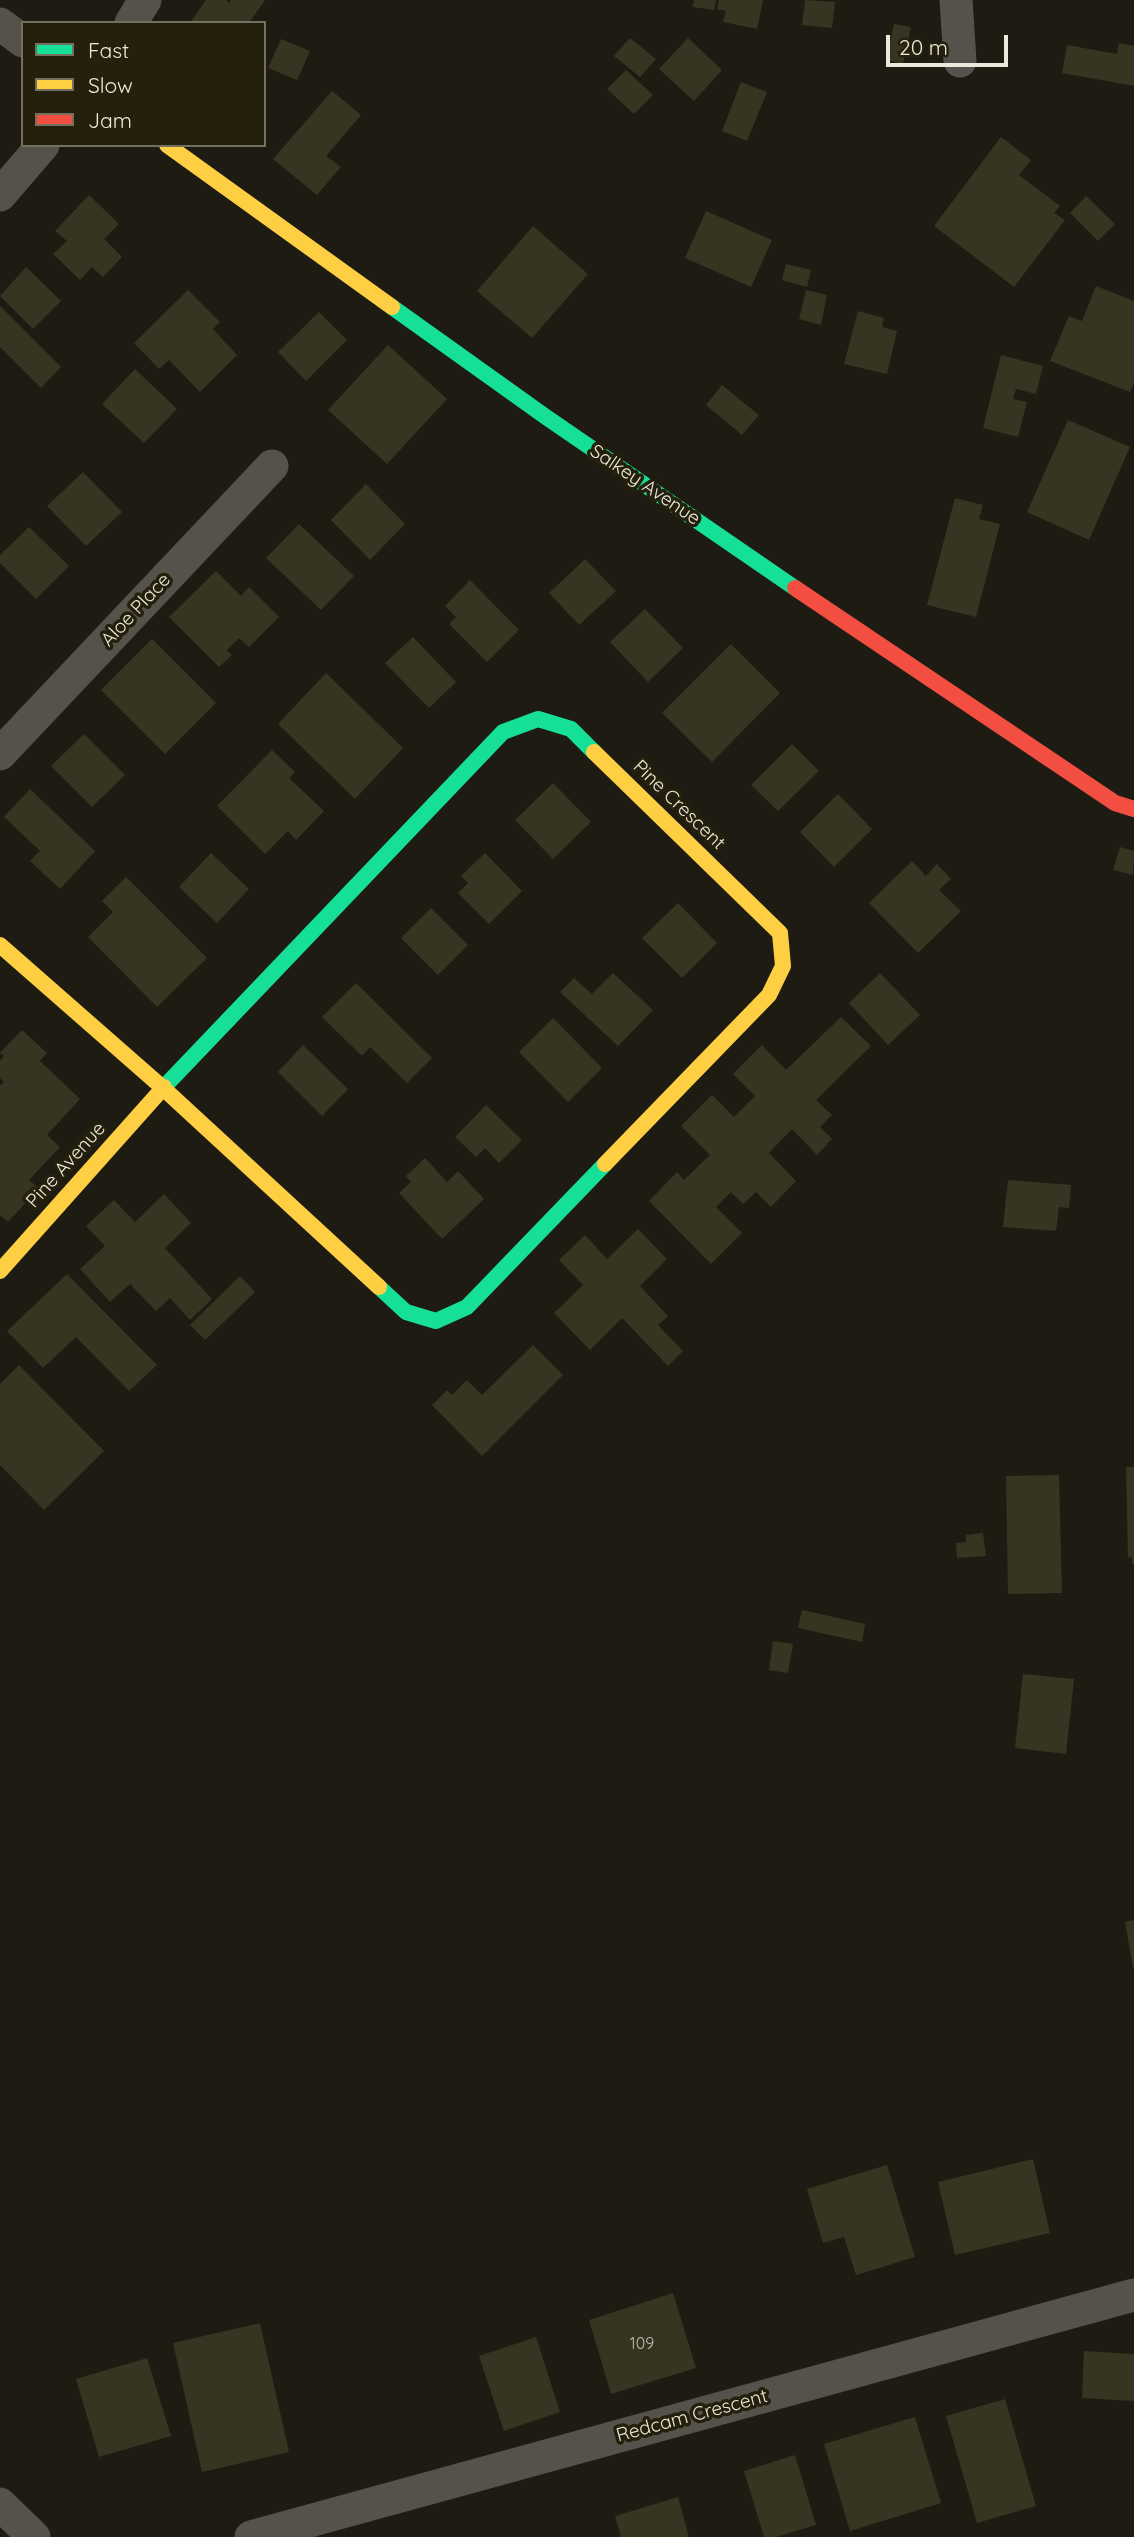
<!DOCTYPE html>
<style>
body{margin:0}
#map{position:relative;width:1134px;height:2537px;overflow:hidden;background:#1e1c12;font-family:Quicksand,sans-serif}
canvas{display:block}
.legend{position:absolute;left:21px;top:21px;width:245px;height:126px;box-sizing:border-box;background:#24200c;border:2px solid #747060;margin:0;padding:9px 12px;list-style:none;font-size:21px;color:#ece9dd}
.legend li{display:flex;align-items:center;gap:14px;height:35px}
.legend b{width:35px;border:2px solid #747060}
.scale{position:absolute;left:886px;top:35px;width:122px;height:32px;box-sizing:border-box;border:4px solid #ece9dd;border-top:0;padding-left:9px;font-size:21px;line-height:24px;white-space:nowrap;color:#ece9dd;-webkit-text-stroke:5px #24200c;paint-order:stroke}
</style>
<div id="map">
<canvas width="1134" height="2537"></canvas>
<ul class="legend">
<li><b style="height:9px;background:#16e098"></b>Fast</li>
<li><b style="height:9px;background:#ffcf43"></b>Slow</li>
<li><b style="height:9px;background:#f24e42"></b>Jam</li>
</ul>
<div class="scale">20 m</div>
</div>
<script>
const ctx = document.querySelector('canvas').getContext('2d');
ctx.lineJoin = 'round';
function paint(path, color) { ctx.fillStyle = color; ctx.fill(path, 'evenodd'); }
const shape = rows => new Path2D(rows.map(r => 'M' + r).join(''));
function trace(path, color, width, dash) { ctx.strokeStyle = color; ctx.lineWidth = width; ctx.lineCap = dash ? 'butt' : 'round'; ctx.setLineDash(dash || []); ctx.stroke(path); }
function write(font, color, halo, rows, align = 'center') {
  ctx.font = font + ' Quicksand,sans-serif'; ctx.lineWidth = 7; ctx.setLineDash([]); ctx.textBaseline = 'middle'; ctx.strokeStyle = halo; ctx.fillStyle = color; for (const [text, x, y, turn = 0] of rows) {
    ctx.save(); ctx.translate(x, y); ctx.rotate((+turn || 0) * Math.PI / 180); ctx.textAlign = isNaN(turn) ? turn : align; if (halo) ctx.strokeText(text, 0, 0); ctx.fillText(text, 0, 0); ctx.restore();
  }
}
paint(shape([
 [206,0,226,0,229,3,231,0,265,0,249,23,190,23],
 [694,0,716,0,714,10,693,7],
 [719,0,763,0,757,29,723,22,726,11,717,9],
 [805,0,835,2,832,28,802,25],
 [894,24,911,27,903,64,886,60],
 [630,38,656,59,640,77,614,56],
 [688,38,722,70,694,101,659,69],
 [281,39,310,51,297,80,268,68],
 [1119,43,1134,46,1134,86,1062,73,1067,45,1117,54],
 [626,70,653,95,634,114,607,89],
 [741,82,767,92,747,141,722,131],
 [332,91,361,115,326,156,341,167,317,195,273,159],
 [1001,137,1031,160,1019,175,1060,206,1054,213,1065,220,1014,287,934,226],
 [89,195,119,224,104,239,122,257,103,277,92,267,80,280,53,254,67,241,55,231],
 [1086,196,1115,224,1098,241,1070,213],
 [706,211,772,240,751,287,685,258],
 [533,226,588,274,532,338,477,291],
 [786,264,811,270,807,287,782,280],
 [26,267,61,301,33,329,0,296],
 [1096,286,1134,301,1134,383,1130,392,1050,361,1069,316,1082,321],
 [188,290,220,322,213,329,237,355,200,392,169,360,159,369,134,343],
 [806,290,827,295,821,325,799,319],
 [0,306,61,367,41,388,0,347],
 [858,311,884,318,882,327,897,331,887,374,844,364],
 [319,312,347,340,306,381,278,352],
 [388,345,447,399,387,464,328,410],
 [1001,355,1043,366,1036,394,1016,389,1013,399,1027,402,1018,437,983,428],
 [135,369,177,409,144,443,102,404],
 [722,385,759,415,742,435,706,405],
 [1068,420,1130,447,1089,540,1027,512],
 [83,472,122,512,86,546,47,506],
 [366,484,405,524,370,560,331,520],
 [955,498,983,505,979,519,1000,524,976,617,927,605],
 [299,524,354,576,321,610,266,558],
 [29,527,69,566,36,599,0,563,0,555],
 [585,559,616,591,579,625,549,593],
 [216,571,241,596,249,587,279,617,249,647,239,638,227,650,232,655,219,667,169,617],
 [470,580,519,630,487,662,449,624,456,617,445,606],
 [645,609,683,648,648,682,610,642],
 [413,637,456,682,429,708,385,663],
 [152,639,216,703,165,754,101,690],
 [731,644,780,693,712,762,662,713],
 [326,673,403,748,355,799,278,724],
 [84,734,125,775,92,807,51,766],
 [792,744,819,771,778,811,751,785],
 [272,750,295,772,289,778,324,811,296,840,288,831,265,854,217,806],
 [553,783,591,822,553,859,515,820],
 [30,789,95,851,60,889,30,861,40,851,4,817],
 [838,794,872,829,834,867,800,832],
 [1120,847,1134,851,1133,875,1113,870],
 [211,853,249,889,217,923,179,887],
 [485,853,522,891,489,924,458,893,468,883,461,876],
 [912,861,926,876,937,864,951,879,939,890,961,911,918,953,869,903],
 [126,877,207,958,157,1007,88,937,113,912,102,901],
 [678,903,717,943,682,978,642,938],
 [431,908,468,945,438,975,401,938],
 [613,973,653,1010,618,1046,560,992,574,978,592,994],
 [880,973,920,1015,888,1045,849,1003],
 [356,983,432,1058,407,1083,370,1047,362,1056,322,1017],
 [841,1017,871,1046,816,1100,832,1115,820,1127,832,1139,817,1155,792,1129,769,1153,796,1181,771,1207,756,1192,743,1204,731,1192,716,1207,742,1233,711,1264,649,1201,677,1172,684,1180,710,1155,681,1126,712,1095,734,1117,755,1096,733,1074,762,1045,786,1070],
 [553,1018,602,1068,568,1102,519,1052],
 [22,1030,47,1053,40,1061,80,1099,47,1135,60,1147,29,1180,39,1188,8,1222,0,1215,0,1086,4,1082,0,1078,0,1061,4,1056,0,1053],
 [303,1045,348,1089,322,1116,278,1072],
 [486,1105,522,1140,499,1163,485,1148,476,1157,455,1137],
 [425,1158,447,1182,458,1171,484,1199,442,1239,399,1193,411,1182,406,1176],
 [1008,1180,1071,1185,1069,1208,1059,1207,1056,1231,1003,1227],
 [164,1194,191,1223,165,1248,212,1299,190,1320,170,1298,156,1311,130,1284,110,1302,80,1269,105,1246,86,1226,114,1200,135,1222],
 [638,1229,667,1259,640,1286,668,1316,658,1325,683,1351,668,1366,622,1318,590,1350,554,1313,583,1285,559,1260,585,1235,607,1259],
 [67,1274,157,1365,129,1391,76,1337,43,1368,7,1331],
 [240,1276,255,1292,205,1340,190,1325],
 [533,1345,563,1375,482,1456,432,1405,447,1390,452,1395,467,1380,482,1395],
 [19,1365,104,1451,44,1510,0,1465,0,1384],
 [1126,1467,1134,1467,1134,1564,1132,1564,1132,1557,1128,1558],
 [1059,1475,1062,1593,1008,1594,1006,1476],
 [983,1533,986,1556,957,1558,956,1543,966,1542,966,1535],
 [802,1610,865,1624,862,1642,798,1628],
 [773,1641,793,1644,788,1673,769,1670],
 [1023,1674,1074,1679,1066,1754,1015,1748],
 [1134,1920,1134,1968,1133,1968,1125,1922],
 [1033,2159,1050,2233,955,2255,938,2182],
 [887,2165,915,2257,856,2275,844,2237,823,2243,807,2189],
 [673,2293,696,2368,611,2394,589,2320],
 [260,2323,289,2452,202,2472,173,2343],
 [536,2337,560,2412,504,2431,479,2356],
 [1084,2351,1134,2354,1134,2401,1082,2398],
 [147,2358,171,2436,99,2457,76,2379],
 [1005,2399,1036,2506,977,2523,946,2416],
 [915,2417,941,2503,850,2531,824,2444],
 [795,2455,816,2525,776,2537,764,2537,744,2471],
 [678,2497,689,2537,621,2537,615,2516]
]), '#373422');
trace(shape([
 [956,0,960,61],
 [131,23,145,0],
 [0,24,23,41],
 [0,195,43,145],
 [0,754,272,466],
 [0,2504,34,2537],
 [251,2537,1134,2295]
]), '#54524a', 33);
trace(shape([
 [392,307,546,417,795,588],
 [164,1087,503,732,538,719,571,729,594,752],
 [379,1287,406,1312,436,1321,467,1307,605,1164]
]), '#16e098', 16);
trace(shape([
 [167,145,392,307],
 [594,752,780,933,783,966,769,995,605,1164],
 [0,945,163,1088,379,1287],
 [0,1271,164,1087]
]), '#ffcf43', 16);
trace(shape([
 [795,588,1115,803,1134,809]
]), '#f24e42', 16);
write('16px', '#bfbcae', null, [
 ["109",642,2344]
]);
write('19px', '#ece9dd', '#24200c', [
 ["Salkey Avenue",645,485,34],
 ["Aloe Place",136,610,-47],
 ["Pine Crescent",679,805,44],
 ["Pine Avenue",66,1165,-48],
 ["Redcam Crescent",692,2416,-15]
]);
</script>
